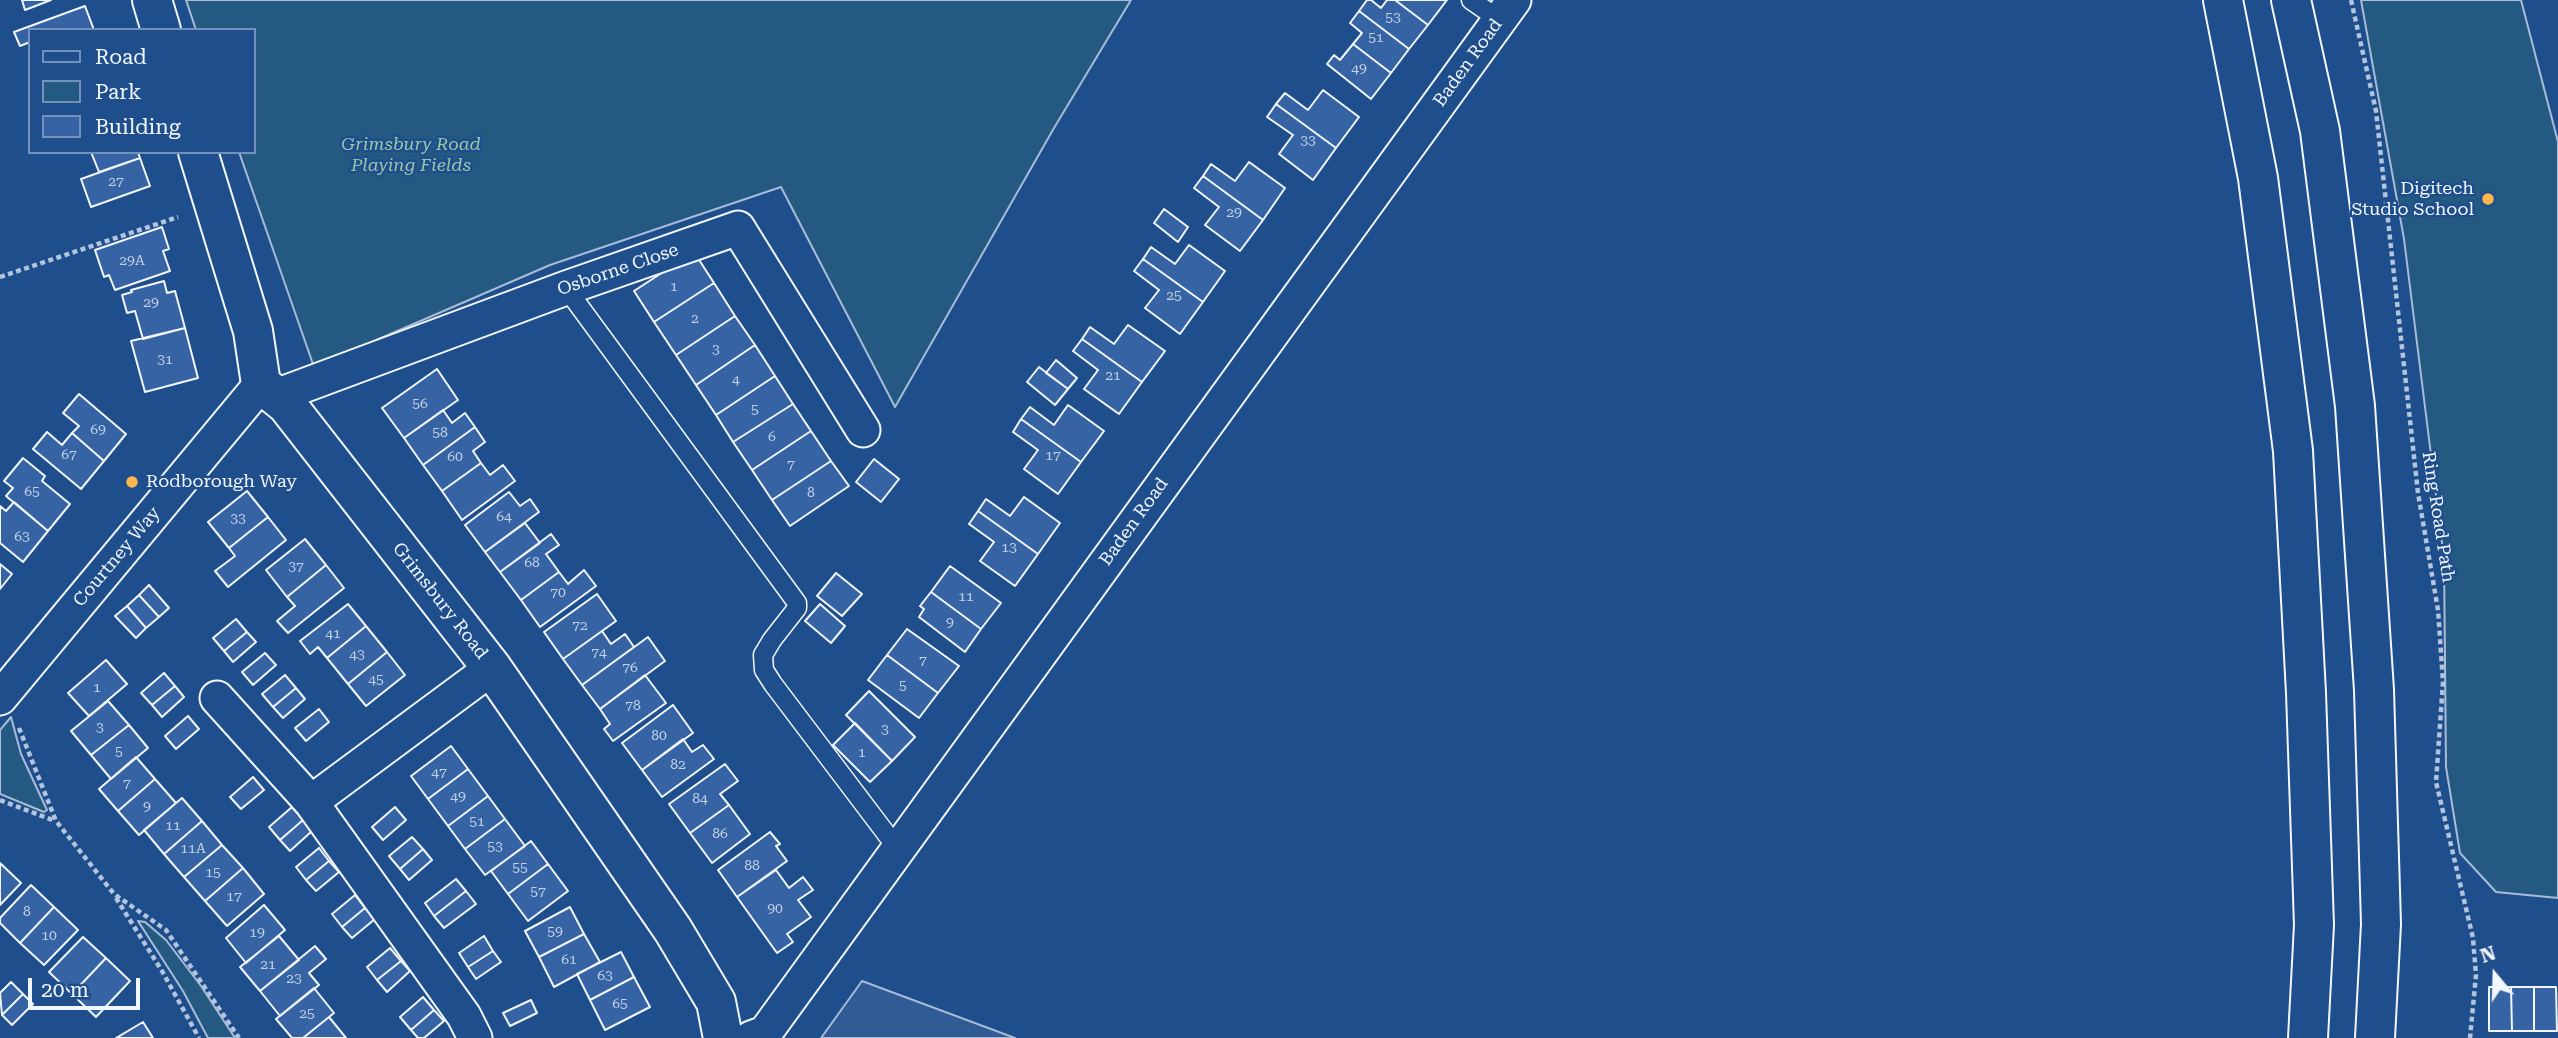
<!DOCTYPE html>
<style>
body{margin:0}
#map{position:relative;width:2558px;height:1038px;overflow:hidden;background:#1f4e8c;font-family:"Roboto Serif",serif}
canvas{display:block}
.legend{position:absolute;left:28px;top:28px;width:228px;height:126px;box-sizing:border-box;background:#1f4e8c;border:2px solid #7391ba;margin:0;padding:9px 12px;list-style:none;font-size:21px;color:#f2f6ff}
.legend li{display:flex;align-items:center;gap:14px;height:35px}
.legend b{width:35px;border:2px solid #7391ba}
.north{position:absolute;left:2460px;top:940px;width:70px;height:70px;-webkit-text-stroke:5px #1f4e8c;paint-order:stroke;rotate:341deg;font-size:19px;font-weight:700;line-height:28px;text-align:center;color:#f2f6ff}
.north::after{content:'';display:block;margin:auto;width:24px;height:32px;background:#f2f6ff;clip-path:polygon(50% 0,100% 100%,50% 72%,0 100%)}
.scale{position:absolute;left:28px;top:978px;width:112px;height:32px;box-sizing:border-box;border:4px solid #f2f6ff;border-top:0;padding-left:9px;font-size:21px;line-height:24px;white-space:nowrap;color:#f2f6ff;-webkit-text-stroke:5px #1f4e8c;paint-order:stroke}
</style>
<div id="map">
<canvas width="2558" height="1038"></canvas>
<ul class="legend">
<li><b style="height:9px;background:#1f4e8c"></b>Road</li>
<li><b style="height:19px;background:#245a82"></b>Park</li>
<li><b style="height:19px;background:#3563a3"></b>Building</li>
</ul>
<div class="north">N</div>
<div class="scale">20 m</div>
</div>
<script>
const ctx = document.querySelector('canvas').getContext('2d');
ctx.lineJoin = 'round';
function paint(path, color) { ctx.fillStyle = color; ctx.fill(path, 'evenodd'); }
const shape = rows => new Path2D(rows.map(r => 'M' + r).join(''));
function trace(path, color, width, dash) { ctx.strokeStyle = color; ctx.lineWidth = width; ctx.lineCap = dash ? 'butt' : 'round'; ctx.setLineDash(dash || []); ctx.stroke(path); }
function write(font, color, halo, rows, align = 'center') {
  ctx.font = font + ' "Roboto Serif",serif'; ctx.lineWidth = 5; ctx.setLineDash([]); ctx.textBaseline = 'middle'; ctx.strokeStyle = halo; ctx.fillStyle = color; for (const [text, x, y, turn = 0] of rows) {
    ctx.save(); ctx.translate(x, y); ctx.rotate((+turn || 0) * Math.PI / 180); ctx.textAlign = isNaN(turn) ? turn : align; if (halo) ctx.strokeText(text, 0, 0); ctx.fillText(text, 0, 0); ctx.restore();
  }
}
const green = shape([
 [186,0,1131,0,1054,128,895,407,781,187,550,265,314,367,239,152,254,152,254,30,196,30,186,0],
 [2361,0,2521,0,2558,142,2558,898,2496,892,2460,853,2446,767,2444,559,2404,239,2361,0],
 [11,717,21,754,47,810,44,812,0,794,0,730,11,717],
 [138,921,145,922,166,940,201,986,235,1038,208,1038,183,991,138,921]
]);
paint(green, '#245a82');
trace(green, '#a8bbd7', 2);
const parking = shape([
 [862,981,1015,1038,821,1038,862,981]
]);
paint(parking, '#305b95');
trace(parking, '#a8bbd7', 2);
const building = shape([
 [22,0,51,0,25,10,22,0],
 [1367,0,1371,0,1381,8,1387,0,1395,0,1428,25,1409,49,1359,11,1367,0],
 [1395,0,1447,0,1428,25,1395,0],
 [85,6,94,30,30,30,30,42,20,46,14,32,85,6],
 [1359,11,1409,49,1391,73,1353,44,1362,33,1350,23,1359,11],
 [1353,44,1391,73,1371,99,1327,64,1334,55,1340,60,1353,44],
 [1323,90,1359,117,1336,148,1276,104,1285,93,1308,110,1323,90],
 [1276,104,1336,148,1313,180,1279,154,1293,135,1267,117,1276,104],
 [91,152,138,152,140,158,99,172,91,152],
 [140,158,150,186,91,207,81,179,140,158],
 [1249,162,1285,188,1263,220,1203,176,1211,164,1235,181,1249,162],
 [1203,176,1263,220,1240,251,1205,225,1219,207,1194,188,1203,176],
 [1164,209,1188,227,1178,242,1154,223,1164,209],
 [162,227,169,249,163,251,170,271,115,290,109,275,104,277,95,250,162,227],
 [1189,245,1225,271,1203,302,1143,259,1151,247,1175,264,1189,245],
 [694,252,714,283,654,322,634,291,694,252],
 [1143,259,1203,302,1180,334,1145,308,1159,290,1134,271,1143,259],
 [164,281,167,293,175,291,185,328,143,339,135,311,127,313,122,295,132,292,131,290,164,281],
 [714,283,735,316,676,355,654,322,714,283],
 [735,316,755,345,696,385,676,355,735,316],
 [1128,325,1165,351,1142,382,1082,339,1090,327,1114,344,1128,325],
 [185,328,198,378,145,392,131,341,185,328],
 [1082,339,1142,382,1119,414,1084,389,1098,370,1073,351,1082,339],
 [755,345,775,376,716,415,696,385,755,345],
 [1056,360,1077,378,1068,389,1046,373,1056,360],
 [1039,367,1068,389,1055,405,1027,382,1039,367],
 [437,369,458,400,404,438,382,408,437,369],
 [775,376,793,404,733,442,716,415,775,376],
 [79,394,126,434,104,461,72,433,79,426,63,413,79,394],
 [793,404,811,431,752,470,733,442,793,404],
 [1068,405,1104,431,1081,462,1021,419,1030,407,1054,425,1068,405],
 [443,410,452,423,465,413,475,427,423,465,404,438,443,410],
 [1021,419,1081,462,1058,494,1024,469,1038,450,1013,432,1021,419],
 [475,427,485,442,473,451,481,463,442,491,423,465,475,427],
 [811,431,831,461,772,500,752,470,811,431],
 [47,432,62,445,72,433,104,461,81,489,33,449,47,432],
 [23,458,45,476,42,481,70,504,48,531,6,496,13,488,4,481,23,458],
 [874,459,899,479,881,502,856,482,874,459],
 [831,461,849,486,790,526,772,500,831,461],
 [481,463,490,475,503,465,515,481,462,520,442,491,481,463],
 [247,491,268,517,229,548,208,522,247,491],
 [509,492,520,506,530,499,539,512,485,552,465,525,509,492],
 [1024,497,1060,523,1038,554,978,511,986,499,1010,516,1024,497],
 [14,502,48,531,23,562,0,543,0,506,6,511,14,502],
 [978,511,1038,554,1015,586,980,561,994,542,969,524,978,511],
 [268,517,286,540,228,587,215,571,235,556,229,548,268,517],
 [525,523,540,543,500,572,485,552,525,523],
 [551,534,559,545,546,554,559,572,521,600,500,572,551,534],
 [305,539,326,565,287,597,266,570,305,539],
 [0,564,12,574,0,589,0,564],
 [326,565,344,588,288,633,277,621,295,606,287,597,326,565],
 [950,566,1001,603,981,629,931,592,950,566],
 [584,570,596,586,540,627,521,600,559,572,568,584,584,570],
 [836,573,862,594,842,616,817,596,836,573],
 [149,585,169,608,159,617,139,595,149,585],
 [931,592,981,629,965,652,919,617,924,609,920,606,931,592],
 [597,594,616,621,563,659,544,632,597,594],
 [139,595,159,617,146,628,127,606,139,595],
 [348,604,366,626,327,658,318,647,310,654,300,641,348,604],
 [820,604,845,626,831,643,805,621,820,604],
 [127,606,146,628,136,638,115,616,127,606],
 [236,619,247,632,224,651,213,638,236,619],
 [366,626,387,652,348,684,327,658,366,626],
 [907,629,959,666,938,693,887,655,907,629],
 [602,631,611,644,625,634,634,647,582,685,563,659,602,631],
 [247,632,256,642,233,662,224,651,247,632],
 [648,637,665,661,600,709,582,685,648,637],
 [387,652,405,675,366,706,348,684,387,652],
 [265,653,276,665,253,685,242,672,265,653],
 [887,655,938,693,919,718,868,680,887,655],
 [106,660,127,684,89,716,68,693,106,660],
 [164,673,175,686,152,705,141,693,164,673],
 [285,675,296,688,273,707,262,694,285,675],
 [645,675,666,703,613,741,604,729,610,724,600,709,645,675],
 [175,686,184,697,162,717,152,705,175,686],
 [296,688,305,699,283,718,273,707,296,688],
 [869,691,915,737,892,761,846,715,869,691],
 [108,701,129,725,91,755,71,731,108,701],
 [673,705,693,733,642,770,622,743,673,705],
 [319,709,329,722,306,741,295,728,319,709],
 [188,716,199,729,176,749,165,736,188,716],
 [855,723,892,761,870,782,833,745,855,723],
 [129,725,148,748,111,779,91,755,129,725],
 [683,739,692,752,703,745,714,759,662,797,642,770,683,739],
 [451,746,468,769,428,799,411,776,451,746],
 [136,757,155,779,118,811,99,789,136,757],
 [725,764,738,781,720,794,729,805,690,833,669,804,725,764],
 [468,769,488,796,448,826,428,799,468,769],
 [253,777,264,790,241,809,230,797,253,777],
 [155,779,176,803,139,835,118,811,155,779],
 [488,796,505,819,465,849,448,826,488,796],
 [182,798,202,821,164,854,144,830,182,798],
 [729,805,750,834,712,863,690,833,729,805],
 [292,807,303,820,280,840,269,827,292,807],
 [395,807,406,820,383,840,372,827,395,807],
 [505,819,525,846,485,875,465,849,505,819],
 [303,820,312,831,290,851,280,840,303,820],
 [202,821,222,845,184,877,164,854,202,821],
 [770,832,780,844,776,846,787,861,737,897,718,870,770,832],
 [412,837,423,849,400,869,389,856,412,837],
 [531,841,548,864,508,894,491,871,531,841],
 [222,845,243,868,205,901,184,877,222,845],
 [319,848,329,861,306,880,296,867,319,848],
 [423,849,432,860,409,880,400,869,423,849],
 [329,861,339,872,316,891,306,880,329,861],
 [0,863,21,883,0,905,0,863],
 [548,864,568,891,528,921,508,894,548,864],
 [243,868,264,894,227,926,205,901,243,868],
 [776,870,789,888,803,877,813,890,798,900,811,917,787,934,793,942,777,953,737,897,776,870],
 [456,879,466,891,434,916,425,903,456,879],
 [31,885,54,907,20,943,0,923,0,918,31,885],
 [466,891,476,904,444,928,434,916,466,891],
 [355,895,365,908,342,927,332,914,355,895],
 [264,905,285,930,246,963,226,938,264,905],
 [54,907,78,930,44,965,20,943,54,907],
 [570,907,584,934,539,957,525,931,570,907],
 [365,908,375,919,352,938,342,927,365,908],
 [584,934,600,962,554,987,539,957,584,934],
 [279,936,299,960,260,991,240,967,279,936],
 [484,936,493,951,468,967,459,953,484,936],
 [83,937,106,958,72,994,49,972,83,937],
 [315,946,326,959,309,973,319,985,280,1016,260,991,315,946],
 [390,948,401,961,377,980,367,967,390,948],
 [493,951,501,962,476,979,468,967,493,951],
 [621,952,634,977,590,1000,577,974,621,952],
 [106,958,130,981,96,1017,72,994,106,958],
 [401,961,410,971,387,992,377,980,401,961],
 [634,977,650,1007,605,1030,590,1000,634,977],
 [11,982,23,994,2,1015,0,993,11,982],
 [2489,987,2511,987,2512,1031,2489,1031,2489,987],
 [2511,987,2534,987,2534,1031,2512,1031,2511,987],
 [2534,987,2556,987,2557,1031,2534,1031,2534,987],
 [314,988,334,1013,303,1038,292,1038,276,1019,314,988],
 [23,994,33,1004,12,1025,2,1015,23,994],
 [423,997,434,1010,411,1030,400,1017,423,997],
 [531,1000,537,1013,510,1026,503,1013,531,1000],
 [434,1010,444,1021,424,1038,418,1038,411,1030,434,1010],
 [329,1017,346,1038,303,1038,329,1017],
 [143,1022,153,1038,116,1038,143,1022]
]);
paint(building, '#3563a3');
trace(building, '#f2f6ff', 2);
const service = shape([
 [1471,0,1500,20],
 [566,288,797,603,797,608,772,640,763,655,764,670,773,684,897,848]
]);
const minor = shape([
 [276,396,566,288,738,228,863,430],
 [0,698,261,384],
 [217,698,311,802,464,1016,475,1038],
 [311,802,492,668],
 [751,1038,765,1033,1514,0]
]);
const tertiary = shape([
 [152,0,161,30],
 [198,152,253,331,261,384,287,405,492,668,673,930,716,1002,723,1038]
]);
const trunk = shape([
 [2223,0,2258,178,2293,451,2306,693,2314,925,2308,1038],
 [2291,0,2320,131,2355,406,2374,690,2381,924,2375,1038]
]);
trace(service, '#f2f6ff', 21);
trace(minor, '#f2f6ff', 37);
trace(tertiary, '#f2f6ff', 42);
trace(trunk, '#f2f6ff', 42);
trace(shape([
 [2351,0,2376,111,2418,493,2438,610,2443,682,2436,782,2473,938,2476,975,2470,1038],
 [0,277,178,217],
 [19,728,56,821,114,894,166,930,239,1038],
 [0,800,55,821],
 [116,898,162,971,199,1038]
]), '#b3c4dc', 4.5, [5, 3.5]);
trace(service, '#1f4e8c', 18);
trace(minor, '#1f4e8c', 33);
trace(tertiary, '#1f4e8c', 38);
trace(trunk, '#1f4e8c', 38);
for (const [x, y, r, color] of [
 [2488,199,7,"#ffb74d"],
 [132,482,7,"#ffb74d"]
]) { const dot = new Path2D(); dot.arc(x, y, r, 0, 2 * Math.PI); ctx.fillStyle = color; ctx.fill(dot); trace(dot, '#1f4e8c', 2.5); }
write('14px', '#c3d1e8', null, [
 ["53",1393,18],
 ["51",1376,38],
 ["49",1359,69],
 ["33",1308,141],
 ["27",116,182],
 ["29",1234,213],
 ["29A",132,261],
 ["1",674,287],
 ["25",1174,296],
 ["29",151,303],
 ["2",695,319],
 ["3",716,350],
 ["31",165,360],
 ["21",1113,376],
 ["4",736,380],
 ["56",420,404],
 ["5",755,410],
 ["69",98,430],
 ["58",440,433],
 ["6",772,437],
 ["67",69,455],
 ["17",1053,456],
 ["60",455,457],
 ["7",791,465],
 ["65",32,492],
 ["8",811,493],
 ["64",504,517],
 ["33",238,519],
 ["63",22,537],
 ["13",1009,548],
 ["68",532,563],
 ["37",296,567],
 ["70",558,593],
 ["11",966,597],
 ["9",950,623],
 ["72",580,626],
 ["41",333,634],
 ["74",599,653],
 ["43",357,655],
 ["7",923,661],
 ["76",630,668],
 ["45",376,680],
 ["5",903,686],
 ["1",97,688],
 ["78",633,706],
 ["3",100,728],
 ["3",885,730],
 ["80",659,736],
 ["5",119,752],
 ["1",862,753],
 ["82",678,765],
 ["47",439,773],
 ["7",127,784],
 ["49",458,797],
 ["84",700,799],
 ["9",147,807],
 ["51",477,822],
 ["11",173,826],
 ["86",720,834],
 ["53",495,847],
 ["11A",193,849],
 ["88",752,866],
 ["55",520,868],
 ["15",213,873],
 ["57",538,892],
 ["17",234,897],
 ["90",775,909],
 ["8",27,912],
 ["59",555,932],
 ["19",257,933],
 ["10",49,936],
 ["61",569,960],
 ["21",268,965],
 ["63",605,976],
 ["23",294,979],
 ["65",620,1004],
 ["25",307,1014]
]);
write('18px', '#f2f6ff', '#1f4e8c', [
 ["Baden Road",1468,63,-54],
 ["Osborne Close",618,270,-19],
 ["Ring Road Path",2438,517,81],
 ["Baden Road",1134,522,-54],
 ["Courtney Way",117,557,-50],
 ["Grimsbury Road",440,601,52]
]);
write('italic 18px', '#97c8a6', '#1f4e8c', [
 ["Grimsbury Road",411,145],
 ["Playing Fields",411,166]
]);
write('18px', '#f2f6ff', '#1f4e8c', [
 ["Digitech",2474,189],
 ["Studio School",2474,210],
 ["Rodborough Way",146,482,"left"]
], 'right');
</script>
